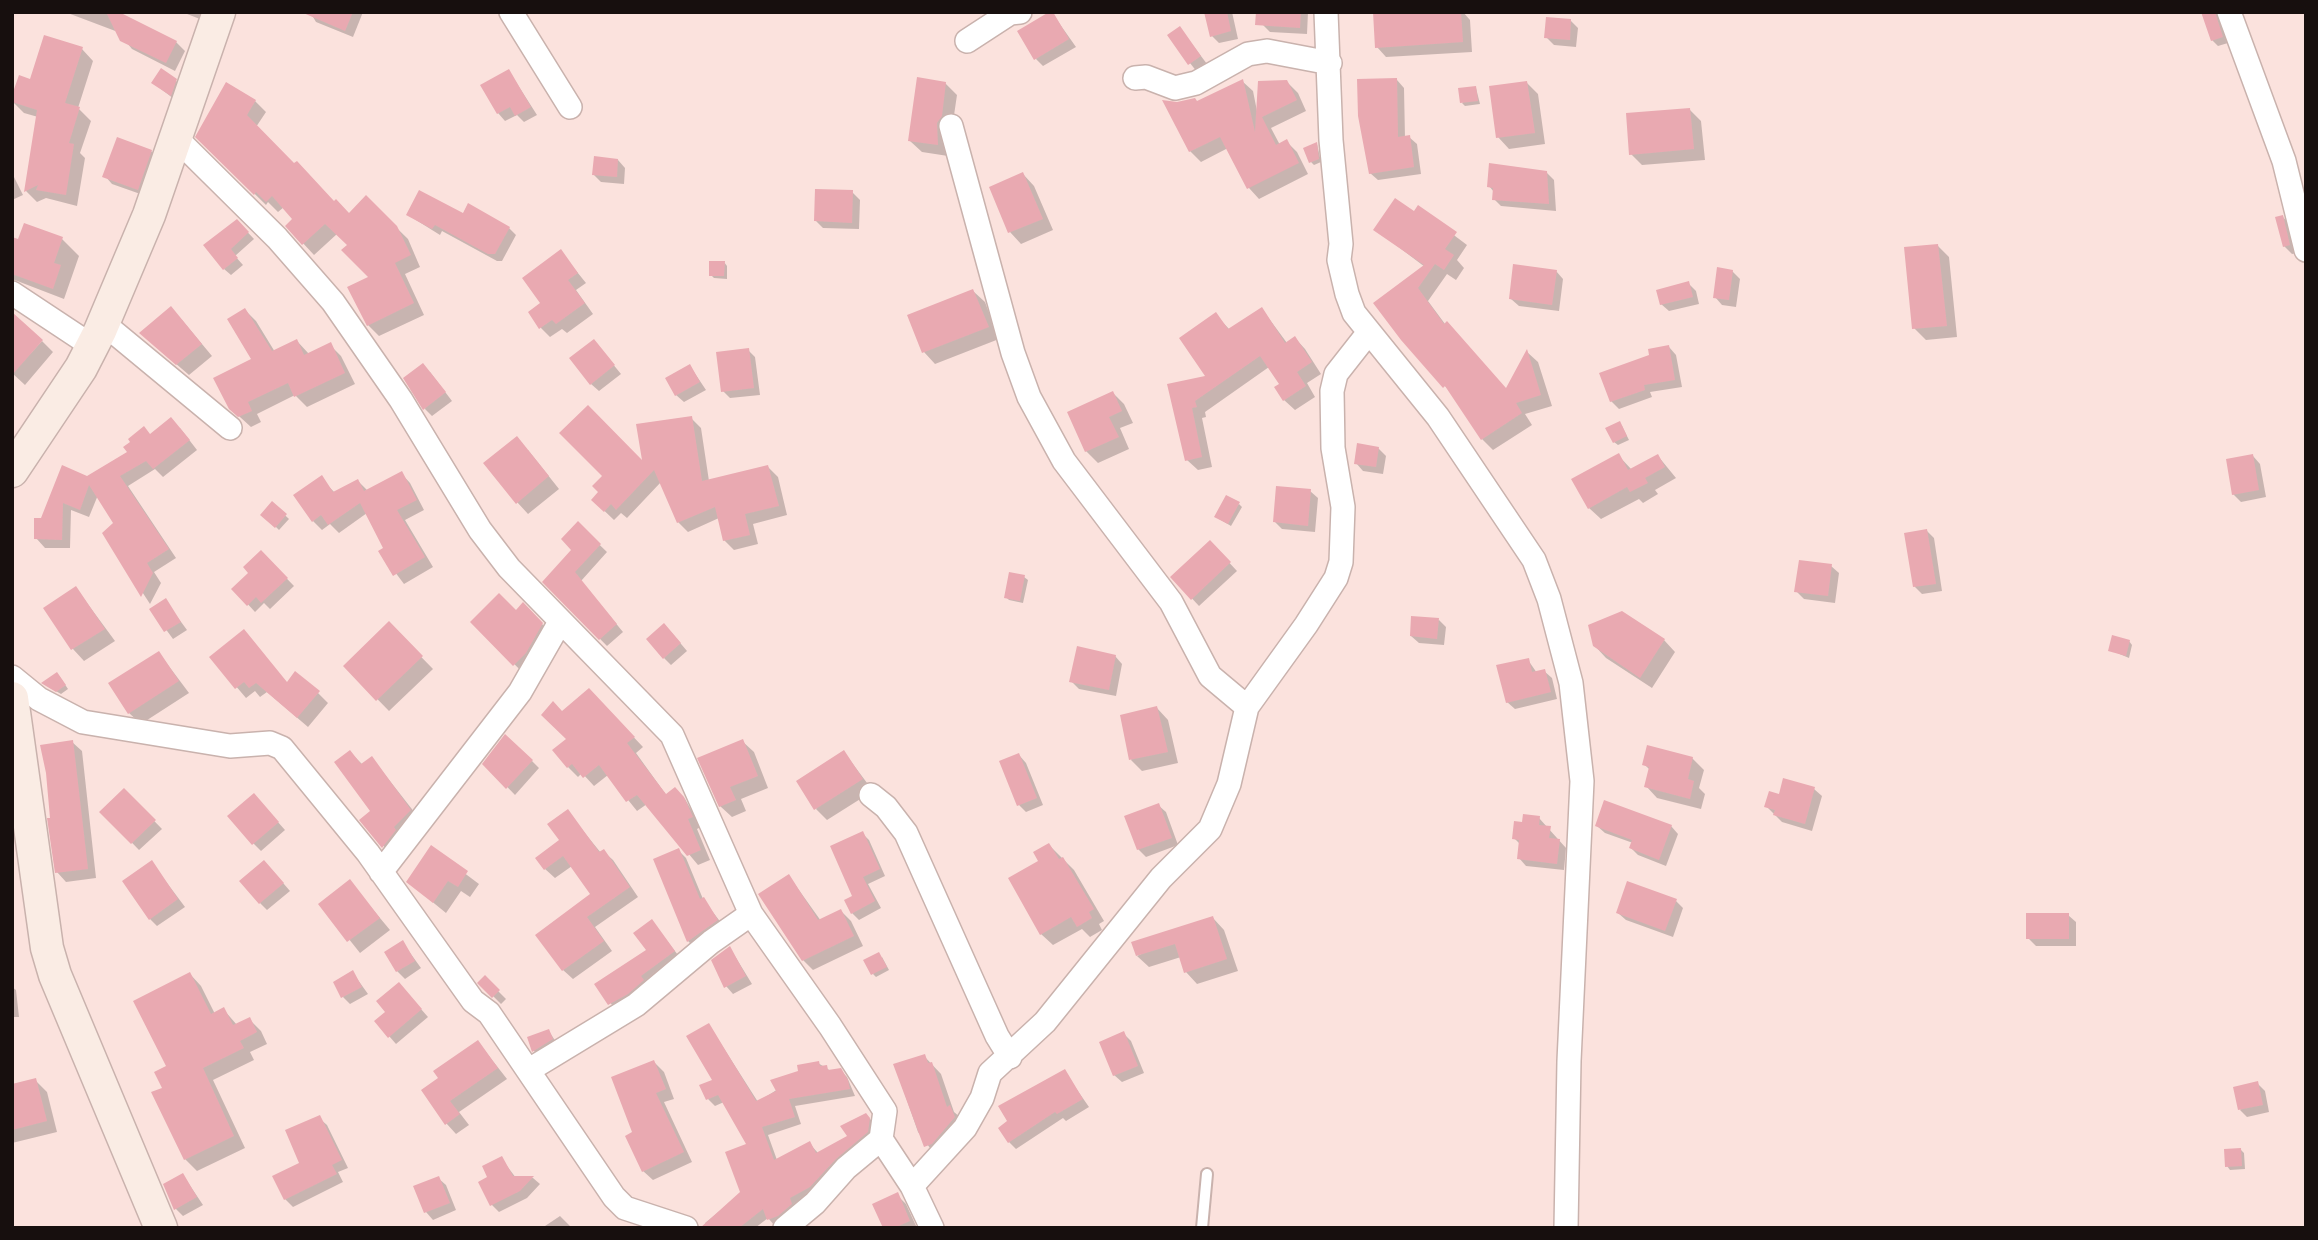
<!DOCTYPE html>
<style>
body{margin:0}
#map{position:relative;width:2318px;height:1240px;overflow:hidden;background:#fbe2dd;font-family:"Alegreya Sans",sans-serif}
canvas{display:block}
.frame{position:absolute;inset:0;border:14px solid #170f0e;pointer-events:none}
</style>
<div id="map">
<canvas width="2318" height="1240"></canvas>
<div class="frame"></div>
</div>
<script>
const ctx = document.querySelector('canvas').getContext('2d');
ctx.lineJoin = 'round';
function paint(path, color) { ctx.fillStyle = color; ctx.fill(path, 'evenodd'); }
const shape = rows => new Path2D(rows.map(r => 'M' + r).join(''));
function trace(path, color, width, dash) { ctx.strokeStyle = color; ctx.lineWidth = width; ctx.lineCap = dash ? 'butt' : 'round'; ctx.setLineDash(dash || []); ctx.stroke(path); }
paint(shape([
 [65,12,115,12,176,42,185,51,175,71,132,49,118,32],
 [182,12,217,12,210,23],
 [310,12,363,12,353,37,316,22],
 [1206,12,1232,12,1238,39,1219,43,1212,36],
 [1262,12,1308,12,1307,34,1270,32,1263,25],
 [1375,12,1463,12,1470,20,1472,52,1386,57,1377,47],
 [2203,12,2221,12,2221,23,2228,43,2218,46,2212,40],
 [1052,13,1076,47,1043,66,1036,59],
 [1571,21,1578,28,1576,47,1554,45,1546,37],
 [1180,28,1207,64,1197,72,1169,36],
 [82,49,93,61,78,108,91,121,80,153,85,158,77,206,46,198,37,202,26,191,38,117,24,113,12,101,32,81],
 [509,71,537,115,524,122,517,115,505,121,498,113],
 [175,80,183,88,178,102,153,83],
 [1397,80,1404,88,1405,138,1409,137,1417,144,1421,174,1378,180,1370,173],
 [1242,81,1253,91,1257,111,1287,82,1298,93,1306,111,1271,128,1280,145,1286,141,1297,152,1308,174,1259,199,1249,188,1228,148,1201,162,1190,151,1198,103],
 [1526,82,1538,94,1545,144,1509,149,1498,137],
 [945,83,957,95,948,156,922,152,910,141],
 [1476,88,1480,104,1465,106,1462,103],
 [255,101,266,112,256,127,335,204,349,215,366,198,408,239,420,267,405,274,424,315,379,336,368,325,371,277,349,246,337,234,314,255,287,226,295,219,284,207,278,212,268,202,266,205,197,137],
 [1690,110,1701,121,1705,160,1642,165,1631,154],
 [1317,144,1321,162,1314,165,1311,162],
 [151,151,158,159,146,196,112,184,105,176],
 [618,160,625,168,624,184,601,182,594,175],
 [1546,172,1554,180,1556,211,1501,206,1494,199,1494,192,1489,186],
 [12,173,23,195,12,200],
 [1023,174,1034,186,1053,230,1021,244,1010,232],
 [852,192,860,200,859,229,823,228,816,221],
 [1418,208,1467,245,1457,260,1464,268,1456,280,1447,274,1428,301,1445,324,1507,390,1527,352,1538,362,1552,406,1525,414,1532,425,1493,450,1482,439,1454,396,1403,339,1376,303,1425,267,1376,230,1414,214],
 [408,215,463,215,509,228,516,235,502,261,497,261,442,231,440,235],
 [2283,217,2290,225,2297,253,2292,254,2284,246],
 [237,221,254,239,235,256,243,265,231,275,224,269],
 [62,239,79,256,64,299,12,279,12,243],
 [1938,246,1949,257,1957,337,1926,340,1914,328],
 [561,252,586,283,576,290,593,314,567,333,562,329,550,337,541,328,543,303],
 [724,262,727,266,727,279,714,278,711,275],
 [1556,271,1563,279,1559,311,1519,306,1511,299],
 [1732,271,1740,279,1736,307,1722,305,1715,297],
 [1688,283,1696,291,1699,304,1669,311,1661,304],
 [973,291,985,302,999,339,935,364,924,352],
 [1262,309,1287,343,1295,338,1305,349,1321,374,1307,383,1315,397,1295,410,1284,400,1281,385,1269,367,1205,412,1206,417,1202,418,1212,467,1198,470,1187,460,1169,385,1208,377,1215,314,1230,330],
 [245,310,256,321,275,352,297,341,309,354,330,345,341,356,355,384,307,407,295,395,257,414,261,422,251,427,230,408,254,360],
 [182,320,212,356,189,375,153,344],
 [42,341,53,352,25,385,12,373],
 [594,341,621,374,599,391,591,384],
 [1669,347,1676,355,1682,387,1650,392,1652,397,1619,409,1611,401],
 [748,350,755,357,760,395,730,398,723,391],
 [690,366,706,390,684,402,676,395],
 [430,372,452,401,432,416,425,409],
 [1113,393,1124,404,1133,423,1120,428,1129,449,1098,463,1086,451],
 [691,418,701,428,709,481,768,467,778,477,787,515,753,524,758,544,734,550,724,540,719,518,688,532,678,522,661,482,627,518,621,513,614,520,593,500,644,465],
 [1622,426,1629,440,1618,445,1614,442],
 [180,428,197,450,163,477,155,469,128,486,176,558,154,572,161,583,150,604,104,533,116,523,98,495,89,517,71,510,70,548,45,548,36,538,42,520,87,477,130,452,150,435],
 [1378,448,1386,456,1383,474,1363,471,1356,463],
 [528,450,559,489,528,514,517,502],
 [1618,455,1632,470,1658,456,1676,478,1655,490,1658,494,1643,503,1639,499,1601,519,1589,508],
 [2253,456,2260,464,2266,497,2241,502,2233,494],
 [401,473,410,483,424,510,405,520,433,567,404,584,380,552,385,549,367,513,339,533,330,524,322,530,313,521,321,478,335,493,358,481,368,491],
 [1310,491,1318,498,1315,532,1282,529,1275,522],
 [272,503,289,519,279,530,263,514],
 [1239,504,1242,507,1231,526,1219,519],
 [578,524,607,552,581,581,623,632,607,646,544,582,574,550],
 [1927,531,1934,538,1942,591,1922,594,1914,586],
 [1210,542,1237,571,1199,606,1172,577],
 [261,552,294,586,270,609,264,603,255,612,234,589,251,573],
 [1831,566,1839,573,1835,603,1804,599,1796,591],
 [1024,577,1028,580,1023,603,1009,600,1006,597],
 [76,588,115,641,84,661,73,649,46,608],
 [165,600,187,630,173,639,151,609],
 [523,605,554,636,526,676,473,622,516,612],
 [1439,620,1446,627,1444,645,1419,643,1411,636],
 [389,624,433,669,389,711,345,666],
 [671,632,687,651,671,665,664,658],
 [1664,640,1675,652,1652,688,1606,658,1594,645],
 [2129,641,2132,645,2129,658,2110,650],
 [159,653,189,693,141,724,129,713],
 [1115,656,1122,664,1116,696,1079,689,1071,681],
 [212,658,318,693,328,703,308,727,267,692,260,697,255,691,246,698],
 [1528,660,1537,673,1544,671,1552,678,1557,699,1515,709,1507,702],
 [60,677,68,689,61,694,47,686],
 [589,690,643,747,636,753,667,796,675,789,685,799,701,827,697,829,710,860,698,865,647,804,637,811,608,775,594,786,582,773,578,777,568,767,568,739,563,713],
 [1157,708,1168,720,1178,763,1142,771,1131,760],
 [742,741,754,752,768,788,741,799,746,811,732,817,720,806],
 [72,742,82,751,96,878,66,882,57,872,52,820],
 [350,752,363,765,372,758,422,822,394,858,361,820,373,812],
 [844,752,873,791,827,820,816,809],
 [1019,755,1026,763,1043,805,1026,812,1019,805],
 [1692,758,1704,770,1699,788,1705,794,1701,809,1657,798,1646,786,1650,770,1644,764],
 [532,761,539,768,515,795,485,764],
 [1814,789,1822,796,1812,831,1782,822,1766,806,1780,796],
 [124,790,162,829,139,850,102,812],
 [261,803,285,830,261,851,253,843],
 [1158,805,1166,812,1178,845,1146,857,1138,849],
 [567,811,601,853,603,851,613,860,638,897,595,927,612,951,573,979,563,970,593,895,572,866,555,878,545,869,561,841],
 [1539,818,1566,848,1564,870,1526,866,1519,858,1520,844,1514,838,1523,824],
 [1597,826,1671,826,1678,834,1666,866,1638,855,1631,848,1633,843,1605,833],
 [863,834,869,840,885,876,868,884,881,908,859,920,852,913],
 [1049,845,1074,870,1104,921,1099,924,1102,930,1090,937,1082,929,1053,945,1041,934,1040,862],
 [431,848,479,884,470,897,461,891,446,913,408,882],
 [678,850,686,858,703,899,725,928,695,948,688,941],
 [152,863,185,907,157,926,150,919],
 [271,869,290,891,267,910,260,903],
 [789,876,821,921,841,911,851,921,863,946,813,970,803,960],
 [350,882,390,930,360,953,321,904],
 [1676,901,1683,908,1673,937,1626,920,1618,913],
 [2068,915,2076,922,2076,946,2036,946,2028,938],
 [1213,918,1224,930,1238,971,1197,984,1186,972,1181,957,1149,967,1137,956],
 [652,921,681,959,617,1012,597,984,648,951],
 [403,943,421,968,405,979,397,971],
 [730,948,752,984,733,994,726,986],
 [882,957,889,970,876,977,873,974],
 [353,973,368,994,350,1004,343,997],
 [190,974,201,986,215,1014,224,1010,237,1025,249,1019,261,1031,267,1044,250,1052,254,1060,213,1080,245,1148,197,1171,185,1159,164,1089],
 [485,978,506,999,501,1004,480,983],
 [12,987,16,990,19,1017,12,1017],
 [406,992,428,1017,396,1044,389,1036],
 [709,1025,758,1102,818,1063,831,1071,840,1070,847,1077,855,1096,795,1106,801,1124,768,1135,777,1160,810,1144,818,1153,850,1136,866,1115,873,1122,875,1139,775,1226,768,1218,755,1228,709,1228,705,1223,742,1193,749,1145,724,1102,715,1106,708,1099,715,1080],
 [549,1031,559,1047,540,1057,533,1050],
 [1123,1033,1131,1041,1144,1073,1122,1082,1114,1075],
 [478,1042,507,1079,459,1112,469,1125,456,1134,446,1123,440,1078],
 [924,1056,941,1074,954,1112,960,1117,936,1156,918,1132,895,1066],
 [654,1062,664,1072,674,1099,664,1102,692,1162,653,1180,643,1171,635,1133],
 [1064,1071,1089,1107,1066,1121,1063,1118,1016,1149,1009,1142,1010,1122,1000,1107],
 [35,1080,47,1092,57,1132,12,1143,12,1086],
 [2257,1083,2265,1091,2269,1112,2247,1117,2240,1110],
 [319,1118,327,1125,348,1168,338,1172,343,1182,293,1207,285,1199],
 [2241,1150,2244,1153,2245,1169,2230,1170,2227,1166],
 [501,1158,516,1178,533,1178,540,1184,527,1198,499,1212,492,1205,490,1177],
 [183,1175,203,1205,183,1216,176,1209,165,1185],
 [438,1178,446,1185,456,1210,433,1220,426,1212],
 [897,1195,906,1204,917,1228,885,1228],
 [560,1216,572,1228,542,1228]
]), '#0003');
paint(shape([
 [106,12,119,12,177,41,166,63,120,41],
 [301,12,353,12,345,31],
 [1049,12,1053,12,1069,39,1034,60,1017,31],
 [1204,12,1227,12,1231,31,1210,37],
 [1256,12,1301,12,1300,28,1255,25],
 [1373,12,1461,12,1463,42,1375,48],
 [2201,12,2215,12,2223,37,2211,41],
 [1546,17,1571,19,1570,40,1544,38],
 [1180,26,1201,56,1188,65,1167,35],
 [44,35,83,47,65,103,80,107,69,143,74,144,66,195,36,190,38,185,24,192,37,110,12,102,12,95,19,75,30,79],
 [161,68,177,79,171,96,151,83],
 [509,69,531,107,515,116,510,107,497,114,480,85],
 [917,77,946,82,942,116,937,123,938,145,908,141],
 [1397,78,1398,137,1410,135,1414,167,1369,174,1358,116,1357,79],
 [1243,79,1255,132,1258,81,1287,80,1297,100,1262,117,1276,145,1287,139,1299,163,1247,189,1220,137,1189,152,1162,100,1177,102,1195,98,1197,101],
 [1527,81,1535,133,1496,138,1489,86],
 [226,82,256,100,247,115,294,163,297,161,334,201,336,199,349,213,366,195,397,226,411,255,395,263,414,303,367,326,347,287,368,277,341,250,347,245,325,224,302,245,285,226,292,219,272,196,266,202,256,192,254,195,195,137],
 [1476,86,1478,101,1460,103,1458,88],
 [1690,108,1694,149,1629,155,1626,113],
 [117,137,152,150,138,190,102,177],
 [1317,142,1319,159,1309,163,1303,148],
 [594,156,618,159,617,177,592,175],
 [1489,163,1547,171,1549,204,1492,200,1493,188,1487,187],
 [1023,172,1043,219,1008,233,989,187],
 [815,189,853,190,852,223,814,221],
 [419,190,463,213,468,203,510,227,495,254,488,254,435,225,432,229,406,215],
 [1395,198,1414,211,1418,205,1457,232,1445,249,1454,255,1444,270,1435,264,1418,288,1444,324,1447,321,1506,388,1527,349,1541,395,1516,403,1522,413,1481,440,1445,386,1443,388,1401,340,1373,303,1424,265,1373,230],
 [2283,215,2290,245,2283,247,2275,217],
 [237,219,249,232,231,249,238,258,223,270,203,245],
 [24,223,63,237,54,263,61,265,53,289,12,274,12,237,18,239],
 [1938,244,1947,326,1912,329,1904,247],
 [561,249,578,273,568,280,585,303,556,324,552,320,539,329,528,312,540,303,522,278],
 [709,261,725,261,724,276,709,276],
 [1513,264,1557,270,1552,305,1509,299],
 [1717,267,1733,270,1729,300,1713,298],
 [1689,281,1693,297,1660,305,1656,290],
 [973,289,989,327,922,353,907,315],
 [171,306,202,344,176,365,139,333],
 [1262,307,1285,343,1295,336,1312,362,1297,372,1306,386,1283,401,1274,387,1279,384,1260,356,1195,401,1197,407,1192,408,1202,457,1185,461,1167,384,1205,376,1179,338,1216,312,1228,329],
 [245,308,272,351,297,339,304,355,331,342,345,373,294,397,288,383,248,402,252,411,238,417,229,409,213,378,251,359,227,319],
 [12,312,43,340,12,375],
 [594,339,615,365,590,385,569,358],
 [1669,345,1675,380,1644,385,1645,390,1610,402,1599,373,1649,355,1648,349],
 [749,348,754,388,721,392,716,352],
 [423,363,446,392,423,410,403,378],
 [690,364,700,382,675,396,665,378],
 [1113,391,1122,411,1109,417,1119,437,1085,452,1067,412],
 [588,405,642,460,636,424,692,416,702,481,768,465,779,506,745,514,750,535,723,541,715,507,677,523,654,470,616,510,611,504,604,512,591,500,598,492,592,486,602,476,559,433],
 [171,417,190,440,153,469,146,461,120,476,169,549,147,563,153,573,141,597,102,533,113,523,89,485,80,510,63,503,62,540,34,539,34,518,41,518,62,465,87,476,127,452,123,447,130,442,128,439,144,426,150,434],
 [1620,421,1627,436,1613,443,1605,428],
 [517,436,549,476,516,504,483,463],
 [1357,443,1379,447,1376,467,1354,464],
 [1619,453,1628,470,1658,454,1665,467,1645,478,1648,483,1630,492,1627,487,1588,509,1571,479],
 [2253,454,2259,490,2232,495,2226,459],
 [402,471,417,500,397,510,425,557,393,576,378,551,383,548,360,503,328,525,321,515,312,522,293,495,322,475,333,492,358,479,364,491],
 [1276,486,1311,489,1308,526,1273,522],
 [1226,495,1240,502,1228,524,1214,517],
 [272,501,287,514,275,528,260,515],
 [578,521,601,544,575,572,617,624,599,640,542,582,571,550,561,539],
 [1927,529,1936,584,1913,587,1904,533],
 [1210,540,1231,562,1191,600,1170,577],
 [261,550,288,578,261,603,256,597,247,606,231,589,248,573,243,567],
 [1799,560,1832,564,1828,596,1794,592],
 [1009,572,1025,575,1020,601,1004,598],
 [76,586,105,629,71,650,43,608],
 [499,593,516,610,523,602,543,623,526,653,513,666,470,622],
 [166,598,181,622,164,632,149,609],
 [1622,611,1665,639,1640,678,1593,646,1588,625],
 [1411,616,1439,618,1437,639,1410,636],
 [389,621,423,656,376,701,343,666],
 [664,623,681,643,663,659,646,639],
 [244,629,287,682,295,671,320,691,297,718,256,683,249,688,244,682,235,689,209,657],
 [2112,635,2130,640,2126,656,2108,651],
 [1077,646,1116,655,1109,690,1069,682],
 [159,651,179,681,128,714,108,683],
 [1529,658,1532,672,1545,669,1551,692,1506,703,1496,665],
 [57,672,66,685,56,692,41,683],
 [589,688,635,737,627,743,666,794,675,787,684,797,693,817,688,819,701,850,687,856,637,795,626,802,599,765,583,778,572,764,567,768,552,750,566,739,541,715,553,701,562,711],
 [1157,706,1168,752,1129,760,1120,715],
 [505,734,533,760,506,789,482,764],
 [743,739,758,776,730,787,736,800,719,807,697,758],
 [73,740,88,869,55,873,47,818,50,818,46,773,40,745],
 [1647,745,1693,757,1688,779,1694,781,1690,799,1644,787,1649,767,1642,765],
 [350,750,361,764,372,756,411,810,394,827,396,830,382,848,359,820,370,811,334,762],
 [844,750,863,779,814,810,796,781],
 [1019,753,1037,798,1017,806,999,761],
 [1783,778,1815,787,1805,824,1773,815,1775,810,1764,807,1769,791,1779,794],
 [124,788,156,820,131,844,99,812],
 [254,793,279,822,252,845,227,816],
 [1604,800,1672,825,1659,860,1629,848,1632,840,1595,826],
 [1159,803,1172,838,1137,850,1124,816],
 [568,809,599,852,604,849,630,887,587,917,604,941,562,971,535,935,590,894,563,856,544,870,535,858,559,840,547,824],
 [1523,814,1540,816,1539,825,1551,826,1549,838,1560,839,1557,864,1517,859,1519,840,1512,839,1514,821,1522,822],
 [863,831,880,869,863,877,875,901,851,914,844,900,852,896,830,846],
 [1049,843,1059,859,1063,857,1094,909,1089,912,1092,918,1077,927,1071,917,1040,935,1008,878,1038,861,1033,852],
 [431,845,468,871,458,887,448,881,433,903,406,882],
 [679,848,700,899,704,897,718,920,687,942,653,859],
 [152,860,178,899,149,920,122,881],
 [264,860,284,883,259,904,239,881],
 [789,874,818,920,841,909,854,936,802,961,758,894],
 [350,879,380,918,347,942,318,904],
 [1627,881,1677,899,1665,931,1616,913],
 [2026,913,2069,913,2069,939,2026,939],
 [1213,916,1227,959,1184,973,1175,944,1136,956,1131,942],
 [652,919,675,951,641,976,644,980,628,994,608,1005,594,984,646,950,633,933],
 [403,940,415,961,396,972,384,952],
 [730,946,746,976,724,988,711,960],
 [879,952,887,967,871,975,863,960],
 [353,970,362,987,341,998,333,982],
 [190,972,211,1014,224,1007,233,1025,250,1017,257,1032,240,1041,244,1048,203,1068,234,1136,184,1160,151,1092,162,1088,154,1072,166,1066,133,1001],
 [485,975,500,990,492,998,477,983],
 [399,982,422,1009,388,1038,374,1021,385,1012,376,1001],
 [709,1023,756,1101,776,1091,770,1080,798,1071,797,1065,819,1061,820,1066,827,1065,828,1070,841,1068,848,1080,850,1089,789,1099,795,1117,762,1127,774,1160,810,1141,816,1153,847,1136,840,1126,866,1113,870,1118,868,1132,836,1159,810,1187,790,1198,792,1204,778,1216,767,1220,763,1209,739,1228,700,1228,740,1192,725,1152,746,1144,718,1095,706,1100,699,1085,712,1080,686,1036],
 [549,1029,553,1039,532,1052,527,1037],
 [1124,1031,1138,1066,1113,1076,1099,1042],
 [478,1040,498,1068,450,1101,460,1114,445,1125,421,1090,438,1078,433,1071],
 [925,1054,928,1063,932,1062,947,1107,950,1105,955,1117,932,1144,924,1147,893,1064],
 [654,1060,666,1089,656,1093,684,1152,642,1172,625,1136,632,1132,611,1077],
 [1065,1069,1083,1099,1057,1114,1055,1112,1008,1143,998,1128,1007,1121,998,1106],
 [36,1078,47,1121,12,1130,12,1084],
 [2258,1081,2263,1105,2238,1110,2233,1087],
 [320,1115,342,1160,332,1165,337,1174,284,1200,272,1176,299,1163,285,1130],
 [2241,1148,2242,1166,2225,1167,2224,1149],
 [502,1156,513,1176,534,1176,520,1191,490,1206,478,1182,487,1177,482,1166],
 [183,1173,197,1197,174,1210,163,1184],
 [439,1176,450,1203,424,1213,413,1186],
 [898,1192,910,1221,894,1228,883,1228,872,1204]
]), '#e9a9b1');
const lane = shape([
 [1202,1228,1207,1174]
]);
const street = shape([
 [511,12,570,107],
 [1326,12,1331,140,1341,244,1339,260,1347,294,1354,313,1438,417,1534,560,1549,599,1571,683,1582,781,1569,1061,1566,1228],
 [2229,12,2284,161,2306,250],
 [967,41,1010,13,1020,12],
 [1135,78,1146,77,1175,88,1196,83,1248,54,1267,51,1330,63],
 [951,126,1013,353,1029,397,1064,461,1171,602,1210,676,1247,707],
 [177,139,277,238,333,302,401,400,480,530,509,568,672,735,751,914,830,1026,885,1111,881,1139,846,1168,815,1203,785,1228],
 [12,293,92,346],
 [103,323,230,428],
 [12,677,39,699,83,722,230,746,270,743,282,748,368,853,473,1001,489,1013,614,1197,625,1208,686,1228],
 [871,795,886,807,906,833,997,1036,1010,1057],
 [381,872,520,692,560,622],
 [529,1070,636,1005,711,942,751,914],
 [881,1139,912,1186,932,1228],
 [912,1186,965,1128,982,1098,990,1073,1045,1022,1161,878,1210,829,1229,784,1247,707,1306,625,1336,578,1341,562,1343,507,1333,448,1332,391,1336,374,1369,332]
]);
const secondary = shape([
 [12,471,81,368,100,331,149,215,219,12],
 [12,698,47,948,55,975,161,1228]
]);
trace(lane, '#c9b2ad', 14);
trace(street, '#c9b2ad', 26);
trace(secondary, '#c9b2ad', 35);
trace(lane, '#fff', 10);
trace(street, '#fff', 23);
trace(secondary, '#faece4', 32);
</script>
